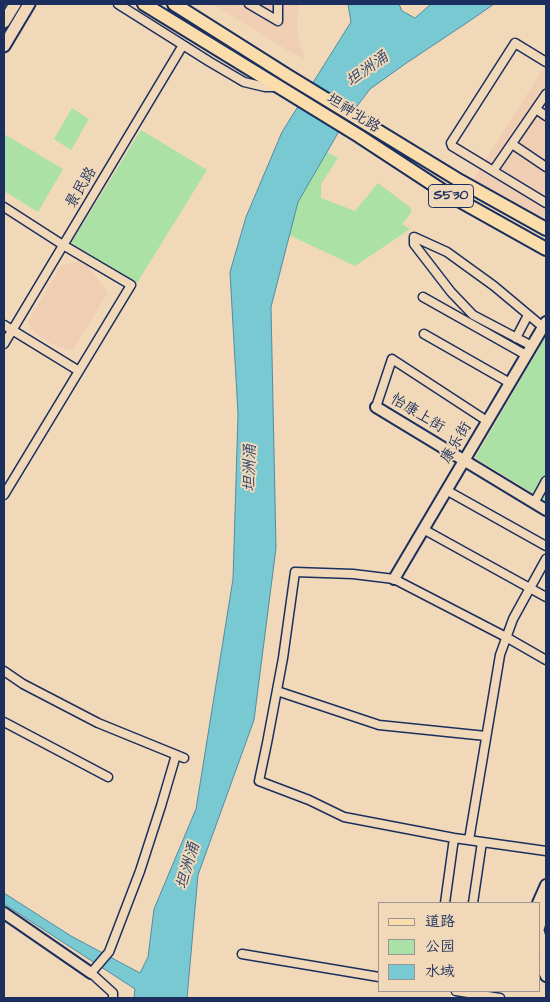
<!DOCTYPE html>
<meta charset="utf-8">
<style>
body{margin:0}
#map{position:relative;width:550px;height:1002px;overflow:hidden;background:#f0d8b8;font-family:"Architects Daughter","LXGW WenKai TC",sans-serif}
canvas{display:block}
.frame{position:absolute;inset:0;border:5px solid #1b2f5e;pointer-events:none}
.legend{position:absolute;left:378px;top:902px;width:162px;height:90px;box-sizing:border-box;background:#f0d8b8;border:1px solid #9b9494;margin:0;padding:6px 9px;list-style:none;font-size:15px;color:#1b2f5e}
.legend li{display:flex;align-items:center;gap:10px;height:25px}
.legend b{width:25px;border:1px solid #9b9494}
</style>
<div id="map">
<canvas width="550" height="1002"></canvas>
<div class="frame"></div>
<ul class="legend">
<li><b style="height:6px;background:#faddab"></b>道路</li>
<li><b style="height:14px;background:#abe1a4"></b>公园</li>
<li><b style="height:14px;background:#78c9d1"></b>水域</li>
</ul>
</div>
<script>
const ctx = document.querySelector('canvas').getContext('2d');
ctx.lineJoin = 'round';
function paint(path, color) { ctx.fillStyle = color; ctx.fill(path, 'evenodd'); }
const shape = rows => new Path2D(rows.map(r => 'M' + r).join(''));
function trace(path, color, width, dash) { ctx.strokeStyle = color; ctx.lineWidth = width; ctx.lineCap = dash ? 'butt' : 'round'; ctx.setLineDash(dash || []); ctx.stroke(path); }
function write(font, color, halo, rows, align = 'center') {
  ctx.font = font + ' "Architects Daughter","LXGW WenKai TC",sans-serif'; ctx.lineWidth = 4; ctx.setLineDash([]); ctx.textBaseline = 'middle'; ctx.strokeStyle = halo; ctx.fillStyle = color; for (const [text, x, y, turn = 0] of rows) {
    ctx.save(); ctx.translate(x, y); ctx.rotate((+turn || 0) * Math.PI / 180); ctx.textAlign = isNaN(turn) ? turn : align; if (halo) ctx.strokeText(text, 0, 0); ctx.fillText(text, 0, 0); ctx.restore();
  }
}
paint(shape([
 [213,4,298,4,297,34,305,61],
 [546,64,546,229,469,186],
 [83,260,108,293,73,350,58,347,41,338,32,330,28,322,61,266]
]), '#f0ceb3');
paint(shape([
 [72,108,89,119,71,150,54,139],
 [141,130,207,170,137,283,71,243],
 [4,134,63,169,38,212,4,191],
 [327,152,338,158,321,184,321,198,355,211,378,183,411,208,411,213,402,224,410,229,355,266,289,235,298,202],
 [546,336,546,501,475,458]
]), '#abe1a4');
const water = shape([
 [348,4,399,4,402,11,415,18,431,4,494,4,471,20,405,64,370,89,342,126,298,202,271,307,276,548,254,720,198,875,187,998,134,998,135,989,4,904,4,893,71,936,140,973,148,957,154,909,196,809,233,579,238,414,230,272,246,217,282,132,351,22,348,4]
]);
paint(water, '#78c9d1');
trace(water, '#538ba3', 1);
const minor = shape([
 [118,4,210,62,244,82,265,87,276,87],
 [249,4,278,21,278,4],
 [546,62,515,43,451,143,452,146,546,203],
 [536,109,546,116],
 [512,144,546,167],
 [493,171,546,94],
 [4,207,63,245,131,285,4,495],
 [423,297,526,355],
 [4,325,79,371],
 [424,334,510,383],
 [516,338,528,315],
 [4,344,183,45],
 [532,346,473,315,451,292,414,244,414,237,447,252,494,286,543,327],
 [376,407,392,359,487,421],
 [446,490,546,546],
 [534,503,546,481],
 [423,529,546,597],
 [546,660,506,637,394,579,353,574,295,572,283,658,267,743,259,781,309,800,344,817,454,838,546,851],
 [4,671,23,684,98,723,184,758],
 [277,691,379,725,486,736],
 [4,722,108,777],
 [469,840,500,655,513,619,546,559],
 [445,903,454,838],
 [473,903,482,842],
 [242,954,379,977],
 [456,991,500,998],
 [113,998,113,993,91,973,109,952,140,871,161,806,176,755]
]);
const tertiary = shape([
 [376,407,546,510],
 [394,579,546,322],
 [538,903,546,885],
 [4,913,91,973],
 [539,928,544,910,546,904],
 [539,932,546,957],
 [539,960,546,976]
]);
const secondary = shape([
 [4,22,15,4],
 [4,46,29,4]
]);
const primary = shape([
 [144,4,359,136,446,193,546,249],
 [174,4,288,76,460,181,546,229]
]);
trace(minor, '#1b2f5e', 11);
trace(tertiary, '#1b2f5e', 14);
trace(secondary, '#1b2f5e', 15);
trace(primary, '#1b2f5e', 16);
trace(minor, '#f0d8b8', 8);
trace(tertiary, '#f0d8b8', 10);
trace(secondary, '#f0d8b8', 11);
trace(primary, '#faddab', 12);
for (const [x, y, w] of [
 [451,196,45]
]) { const box = new Path2D(); box.roundRect(x - w / 2, y - 11.5, w, 23, 4); ctx.fillStyle = '#f0d8b8'; ctx.fill(box); trace(box, '#1b2f5e', 1); }
write('bold 14px', '#1b2f5e', null, [
 ["S530",451,196]
]);
write('15px', '#1b2f5e', '#f0d8b8', [
 ["坦神北路",353,114,32],
 ["景民路",82,188,-59],
 ["怡康上街",417,414,31],
 ["康乐街",457,443,-59]
]);
write('italic 16px', '#29466f', '#f0d8b8', [
 ["坦洲涌",368,70,-36],
 ["坦洲涌",251,468,-89],
 ["坦洲涌",189,866,-74]
]);
</script>
